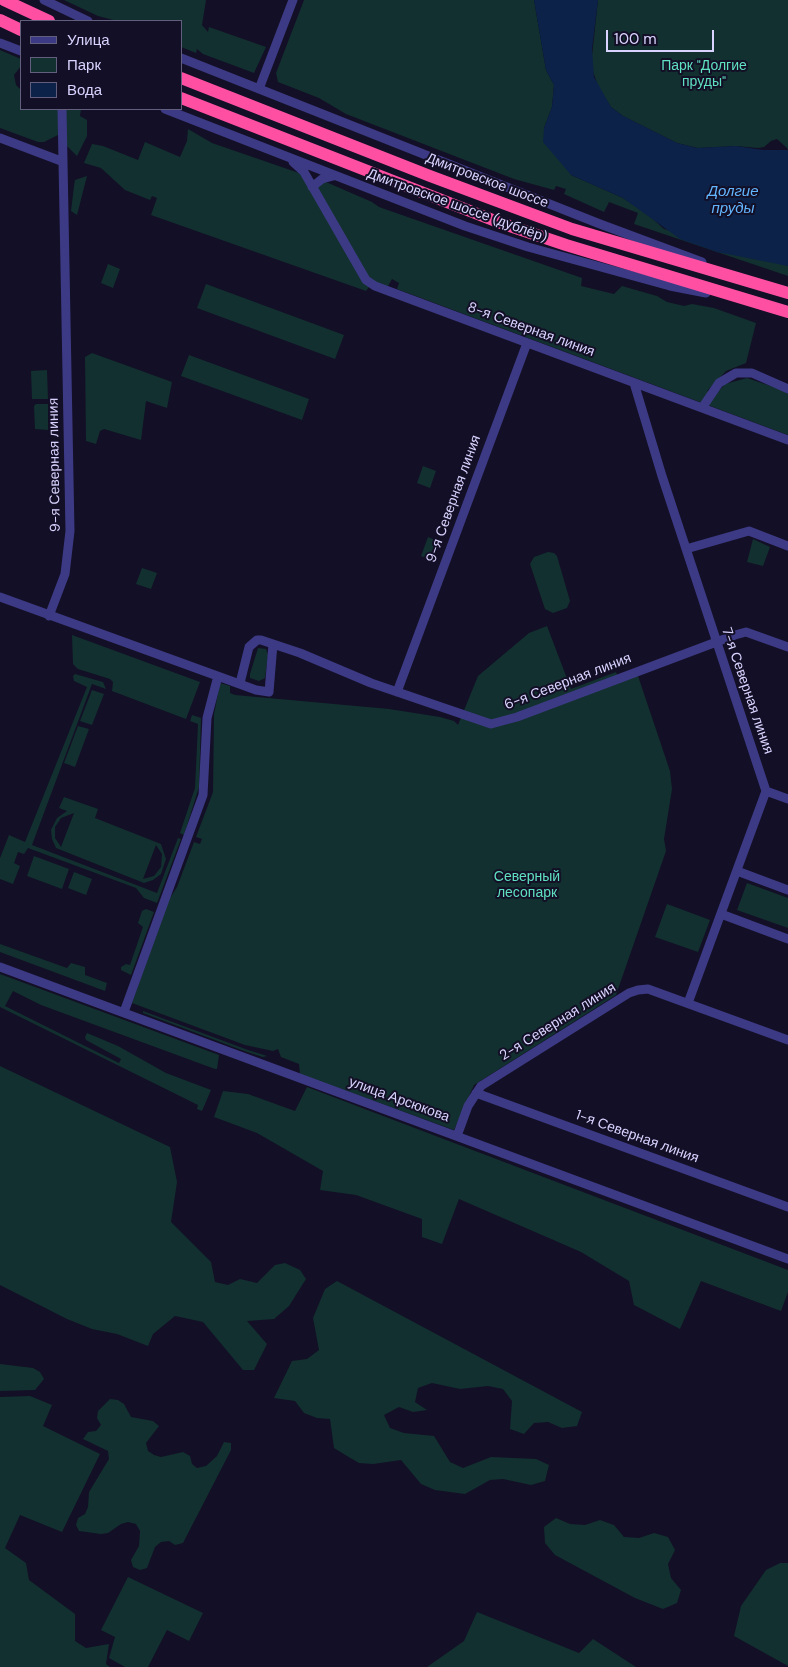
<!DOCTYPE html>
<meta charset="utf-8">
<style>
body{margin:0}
#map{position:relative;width:788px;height:1667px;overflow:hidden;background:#130f26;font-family:"DM Sans",sans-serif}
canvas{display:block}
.legend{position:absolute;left:20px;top:20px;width:162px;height:90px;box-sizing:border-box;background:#130f26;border:1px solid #625e7d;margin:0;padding:6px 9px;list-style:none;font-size:15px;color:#d9d4ff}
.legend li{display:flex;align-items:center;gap:10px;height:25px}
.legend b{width:25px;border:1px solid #625e7d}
.scale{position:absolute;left:606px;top:30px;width:108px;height:22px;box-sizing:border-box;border:2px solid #d9d4ff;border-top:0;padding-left:6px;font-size:15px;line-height:18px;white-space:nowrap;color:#d9d4ff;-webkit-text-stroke:4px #130f26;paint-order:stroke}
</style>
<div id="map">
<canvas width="788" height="1667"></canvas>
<ul class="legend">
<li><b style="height:6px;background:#3d3a85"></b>Улица</li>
<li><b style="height:14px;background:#12302f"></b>Парк</li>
<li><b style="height:14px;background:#0c2248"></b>Вода</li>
</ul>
<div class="scale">100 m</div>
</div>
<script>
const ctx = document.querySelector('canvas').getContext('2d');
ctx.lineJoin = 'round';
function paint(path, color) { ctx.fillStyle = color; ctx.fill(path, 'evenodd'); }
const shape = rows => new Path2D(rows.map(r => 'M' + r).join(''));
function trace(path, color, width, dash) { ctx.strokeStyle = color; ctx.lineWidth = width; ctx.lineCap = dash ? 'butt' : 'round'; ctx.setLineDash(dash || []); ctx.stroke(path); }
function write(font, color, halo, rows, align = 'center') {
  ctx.font = font + ' "DM Sans",sans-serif'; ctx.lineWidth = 4; ctx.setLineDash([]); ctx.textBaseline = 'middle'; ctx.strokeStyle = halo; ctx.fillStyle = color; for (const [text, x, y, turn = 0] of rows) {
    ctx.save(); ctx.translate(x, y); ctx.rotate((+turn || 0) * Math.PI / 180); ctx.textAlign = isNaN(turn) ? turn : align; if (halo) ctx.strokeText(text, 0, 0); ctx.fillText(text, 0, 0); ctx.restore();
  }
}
paint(shape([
 [64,0,206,0,202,25,208,32,209,27,266,47,254,73,203,54,197,49,196,53,181,47,181,21,117,21,98,16],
 [304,0,534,0,546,70,554,85,552,107,544,128,571,175,623,198,647,214,664,229,788,266,788,276,634,224,638,213,609,202,604,212,564,194,566,189,556,186,554,190,514,179,346,114,319,98,278,82,276,73],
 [598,0,788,0,788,149,777,139,771,141,764,147,758,148,736,146,698,148,677,143,623,116,611,107,599,89,591,65],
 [0,50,21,59,21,66,14,75,16,85,21,90,21,109,58,109,58,135,44,142,38,142,0,128],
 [66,109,81,109,80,116,87,120,87,136,77,156,66,145],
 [188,129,212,143,299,173,306,180,326,182,372,202,379,207,582,278,581,286,614,294,622,286,657,296,667,302,684,306,692,304,714,308,756,323,746,363,726,371,707,391,716,394,725,384,747,378,788,392,788,435,397,289,399,283,392,279,388,286,369,287,366,291,151,215,157,198,152,196,150,200,125,190,101,168,84,163,92,144,103,146,138,160,145,142,180,157,187,141],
 [87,176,77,215,71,211,74,186,75,180],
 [108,264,120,269,113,288,101,283],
 [206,284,344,335,335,359,197,308],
 [92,353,172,382,167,408,146,401,141,440,104,429,100,431,96,444,86,441,85,357],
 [189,355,309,399,302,420,181,376],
 [47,370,48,399,32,399,31,371],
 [36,404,48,404,48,430,35,429,34,406],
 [423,466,436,471,430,488,417,483],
 [428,537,440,542,433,561,421,556],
 [753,539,770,547,763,566,747,562],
 [548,552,554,553,557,556,570,601,567,608,553,613,545,609,530,564,534,557],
 [142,568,157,573,151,589,136,584],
 [547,626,571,689,616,672,620,682,638,676,670,771,672,789,664,839,666,851,616,995,474,1085,454,1130,300,1074,299,1064,281,1057,278,1049,273,1051,245,1045,132,1003,168,901,177,887,194,842,200,844,202,839,196,837,213,792,214,714,220,683,230,686,230,693,235,695,389,709,440,717,454,721,458,725,478,676,529,633],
 [72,635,200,682,186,719,112,691,113,682,110,679,78,669,73,664],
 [258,648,266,649,268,655,265,678,259,681,250,678,250,674],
 [75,674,103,682,106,689,92,684,32,845,157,893,178,838,181,839,157,903,144,898,136,888,28,848,24,854,18,852,14,863,20,866,13,884,0,879,0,858,9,835,25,842,87,687,74,681,73,676],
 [92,690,104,694,92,725,80,721],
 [192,715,201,718,199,787,184,835,180,833,195,788,198,724,190,721],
 [78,726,89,729,75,767,64,763],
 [64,797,98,809,95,818,161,844,166,859,161,874,153,880,144,883,56,848,52,839,51,830,57,818,67,811,59,808],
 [74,813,61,847,55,838,55,827,61,818],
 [156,845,162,854,161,867,154,876,143,879],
 [34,856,69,869,62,889,27,876],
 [74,872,92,879,86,895,68,888],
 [747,883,788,898,788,928,737,910],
 [667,904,710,920,698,952,655,937],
 [146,909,154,912,131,975,121,970,121,967,126,964,130,965,143,927,138,923,142,911],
 [0,944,67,968,71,963,85,967,85,975,107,983,105,991,0,952],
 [0,974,219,1055,217,1069,215,1069,41,1005,13,991,5,1006,119,1063,121,1059,86,1040,85,1037,87,1033,118,1046,166,1073,211,1090,202,1111,197,1109,198,1105,0,1007],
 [143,1011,248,1050,267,1056,263,1057,247,1052,143,1013],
 [0,1066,170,1147,177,1182,171,1222,211,1262,215,1282,228,1285,240,1279,257,1283,275,1265,285,1263,300,1270,306,1279,289,1306,274,1319,247,1321,267,1344,254,1370,243,1370,203,1322,175,1316,153,1334,148,1346,117,1334,92,1329,67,1319,0,1285],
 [307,1087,788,1270,788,1292,781,1311,701,1281,680,1329,634,1305,629,1281,581,1252,459,1199,442,1244,422,1237,422,1219,356,1195,320,1190,323,1171,257,1133,214,1117,223,1091,248,1094,295,1111],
 [337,1281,582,1412,577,1426,562,1428,548,1422,534,1423,524,1434,510,1429,512,1401,503,1389,488,1386,460,1389,432,1383,418,1388,415,1402,427,1410,413,1412,399,1407,384,1415,390,1428,404,1433,434,1436,450,1462,463,1468,491,1457,536,1459,549,1465,545,1481,531,1485,503,1479,490,1480,465,1494,435,1490,421,1484,401,1460,373,1464,359,1463,347,1456,334,1448,330,1419,317,1418,304,1413,295,1401,274,1398,292,1361,307,1359,319,1350,313,1318,325,1289],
 [0,1364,33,1368,40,1372,44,1379,35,1390,0,1391],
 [30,1396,52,1405,43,1426,100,1454,62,1532,20,1515,5,1548,26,1563,29,1580,75,1614,75,1641,86,1648,109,1644,106,1664,110,1667,0,1667,0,1397],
 [110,1399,118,1400,124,1404,131,1417,153,1421,159,1426,146,1443,148,1451,154,1455,161,1457,183,1452,190,1456,192,1464,197,1468,206,1466,217,1456,224,1442,231,1443,231,1450,183,1543,175,1545,169,1541,161,1542,155,1547,147,1568,140,1570,133,1567,131,1560,139,1546,140,1531,136,1524,128,1522,121,1524,108,1533,101,1534,79,1531,76,1525,78,1518,85,1514,88,1507,89,1492,109,1459,108,1451,83,1439,88,1432,96,1431,101,1425,97,1418,98,1411],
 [556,1518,570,1524,585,1525,600,1520,614,1525,624,1537,639,1538,654,1533,668,1537,675,1550,668,1564,671,1578,681,1590,677,1603,663,1609,635,1598,555,1555,545,1543,544,1527],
 [780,1563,788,1563,788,1666,734,1636,741,1606,766,1570],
 [128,1577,203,1613,189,1641,167,1630,148,1667,125,1667,109,1658,115,1637,101,1630],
 [477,1612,579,1653,593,1639,636,1667,427,1667,464,1641]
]), '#12302f');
paint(shape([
 [534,0,598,0,592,49,594,77,611,107,623,116,677,143,697,148,736,146,763,150,788,150,788,266,717,252,680,239,623,198,571,175,543,142,544,128,552,107,554,85,546,70]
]), '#0c2248');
trace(shape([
 [44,0,88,21],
 [0,43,21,51],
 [181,58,600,224,702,262],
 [259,89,293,0],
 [165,109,465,226,528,247,670,286,706,293],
 [0,138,61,161],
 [293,162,304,172,366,280,375,286,788,440],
 [312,187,322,179,333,176],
 [634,383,662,476,766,791,688,1003],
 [702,408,719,383,736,373,752,373,788,389],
 [686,549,749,531,788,546],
 [0,597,256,690,269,692,273,644],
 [49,616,65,574,70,531,62,109],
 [240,683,249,647,257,640,261,640,300,653,371,683,491,724,517,717,735,635,746,632,788,647],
 [397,692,527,343],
 [766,791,788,799],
 [737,871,788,890],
 [721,914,788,939],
 [0,967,788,1259],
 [124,1012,203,795,207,718,218,676],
 [476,1093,788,1207],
 [457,1136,468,1106,481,1086,629,993,638,990,648,989,659,993,788,1040]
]), '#3d3a85', 9);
trace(shape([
 [4,0,49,21],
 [0,20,21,30],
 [181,78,430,176,572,229,788,293],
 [181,98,498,222,566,245,788,312]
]), '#ff4fa3', 12);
write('14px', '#5fe0c0', '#130f26', [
 ["Парк \"Долгие",704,66],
 ["пруды\"",704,82],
 ["Северный",527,877],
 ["лесопарк",527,893]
]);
write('14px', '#d9d4ff', '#130f26', [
 ["Дмитровское шоссе",487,181,21],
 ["Дмитровское шоссе (дублёр)",457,206,20],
 ["8-я Северная линия",531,330,20],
 ["9-я Северная линия",55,465,-91],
 ["9-я Северная линия",454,499,-70],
 ["6-я Северная линия",568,682,-21],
 ["7-я Северная линия",747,691,71],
 ["2-я Северная линия",558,1022,-32],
 ["улица Арсюкова",399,1100,20],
 ["1-я Северная линия",637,1137,20]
]);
write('italic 15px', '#62b6ff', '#130f26', [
 ["Долгие",733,192],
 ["пруды",733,209]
]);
</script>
